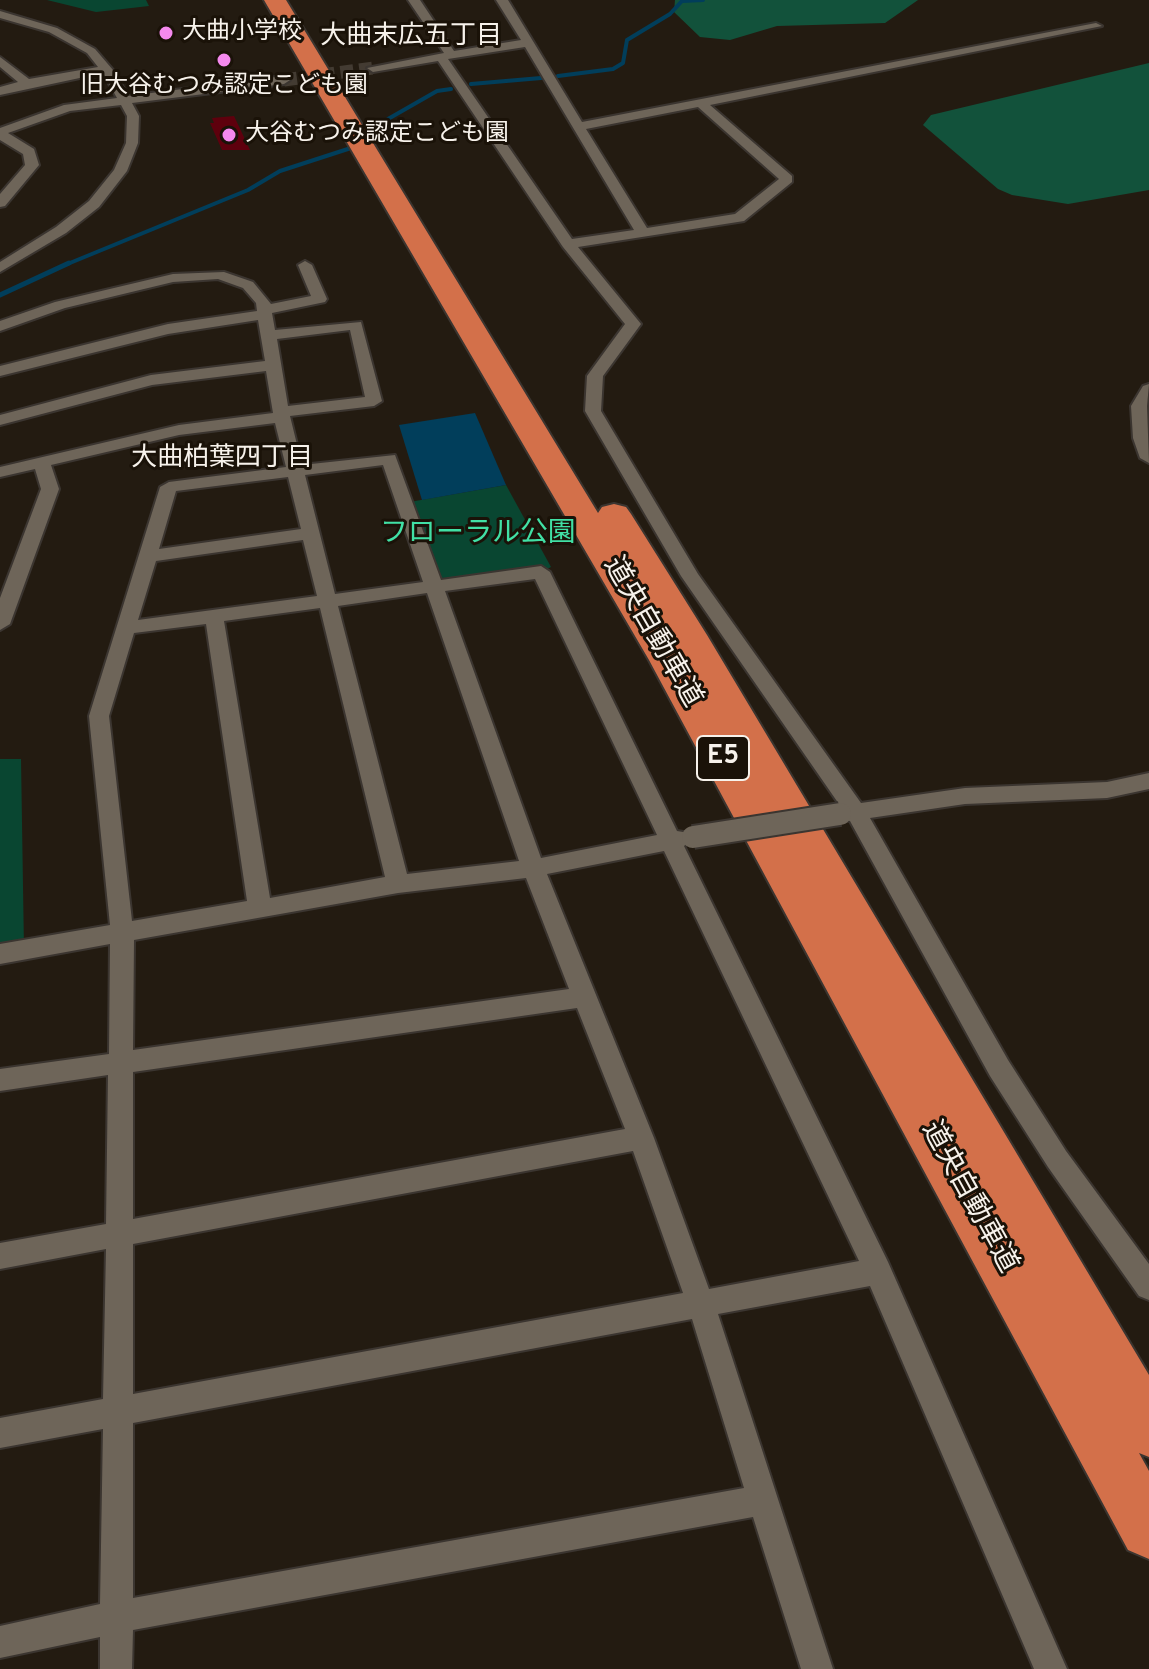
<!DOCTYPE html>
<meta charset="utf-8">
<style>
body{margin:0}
canvas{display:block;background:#231b11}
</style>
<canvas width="1149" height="1669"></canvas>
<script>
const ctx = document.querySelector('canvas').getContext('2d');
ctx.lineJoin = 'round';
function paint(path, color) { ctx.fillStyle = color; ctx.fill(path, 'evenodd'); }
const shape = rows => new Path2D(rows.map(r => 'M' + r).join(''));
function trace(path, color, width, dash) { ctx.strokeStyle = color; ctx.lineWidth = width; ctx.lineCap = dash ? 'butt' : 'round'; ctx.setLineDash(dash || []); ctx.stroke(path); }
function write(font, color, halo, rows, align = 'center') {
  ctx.font = font + ' Overpass,"Noto Sans JP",sans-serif'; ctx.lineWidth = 6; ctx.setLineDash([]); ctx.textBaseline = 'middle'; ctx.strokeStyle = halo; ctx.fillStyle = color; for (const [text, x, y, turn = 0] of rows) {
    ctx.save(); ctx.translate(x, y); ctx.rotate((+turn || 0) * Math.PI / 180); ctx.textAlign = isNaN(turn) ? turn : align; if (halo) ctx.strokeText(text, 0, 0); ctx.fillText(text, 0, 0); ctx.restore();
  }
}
paint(shape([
 [47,0,146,0,149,6,96,12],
 [506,485,551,567,541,572,433,585,404,503],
 [0,759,21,759,24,950,0,953]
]), '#094631');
paint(shape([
 [675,0,918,0,885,23,777,26,730,40,700,37,674,12],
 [1149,63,1149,190,1068,204,1012,195,998,189,923,125,931,115]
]), '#12523b');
paint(shape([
 [475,413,506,485,422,500,399,425]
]), '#013e5b');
trace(shape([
 [558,76,613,69,623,63,627,40,670,14,682,1,703,0],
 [471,84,541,78],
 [383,133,388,119,437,91,451,89],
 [65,265,248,190,280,171,354,147]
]), '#013e5b', 4);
trace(shape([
 [0,295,69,263]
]), '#013e5b', 5);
paint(shape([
 [234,116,250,150,222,150,210,123,214,123,212,118]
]), '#5e000d');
trace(shape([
 [284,80,373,68]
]), '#433b32', 13, [13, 6]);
const minor = shape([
 [408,0,420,0,454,51,521,40,496,0,508,0,582,122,1096,23,1102,26,710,105,792,176,792,182,744,221,578,247,641,324,603,376,601,411,698,574,861,803,965,788,1107,782,1149,773,1149,789,1107,798,965,804,870,818,1008,1060,1066,1151,1149,1264,1149,1300,1139,1296,1048,1167,990,1076,850,821,838,819,835,813,841,807,681,576,585,411,587,376,625,324,563,247,438,61,373,72,367,68,444,53,408,0],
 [525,47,634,230,572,239,448,59,525,47],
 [698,107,779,179,735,214,647,228,586,129,698,107],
 [0,11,57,28,95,49,113,70,128,96,284,76,290,80,284,84,132,103,139,116,138,143,127,171,99,207,66,233,0,272,0,262,56,227,89,201,114,170,126,143,127,116,121,105,70,111,8,133,34,149,39,165,5,206,0,207,0,194,25,165,23,154,0,140,0,128,64,105,117,98,103,73,0,95,0,87,18,82,0,67,0,57,29,79,98,67,87,53,49,32,0,18,0,11],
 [305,261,312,265,327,299,325,302,272,313,275,330,361,322,382,401,374,406,290,416,302,465,395,455,441,580,541,566,550,572,677,831,689,833,692,839,684,846,888,1262,1067,1669,1034,1669,870,1286,718,1314,833,1669,801,1669,753,1517,133,1630,132,1669,100,1669,100,1637,0,1658,0,1626,100,1604,103,1429,0,1448,0,1418,103,1399,106,1249,0,1269,0,1243,106,1224,108,1075,0,1091,0,1069,109,1054,110,944,0,964,0,944,110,925,89,716,160,487,169,482,286,467,275,423,179,435,51,465,59,489,10,624,0,630,0,598,41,489,35,469,0,477,0,467,179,425,273,413,266,371,152,385,0,425,0,415,151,375,265,361,258,320,168,334,0,376,0,366,168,324,257,311,256,303,243,288,218,279,173,282,65,308,0,331,0,321,55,302,173,274,224,272,253,282,271,304,311,296,298,265,305,261],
 [350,330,365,397,288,406,277,339,350,330],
 [383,465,423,582,335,594,305,475,383,465],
 [288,477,301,529,159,549,176,491,288,477],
 [303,540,317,596,138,620,156,561,303,540],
 [535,579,657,835,541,858,445,591,535,579],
 [427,593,519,861,407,874,338,606,427,593],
 [320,608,385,877,270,898,224,621,320,608],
 [206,624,247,901,132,921,109,716,134,633,206,624],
 [664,851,859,1261,709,1289,654,1138,547,874,664,851],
 [526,878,569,989,133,1050,134,940,398,893,526,878],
 [577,1008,625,1129,133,1219,133,1072,577,1008],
 [633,1151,683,1293,133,1394,133,1244,633,1151],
 [692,1319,744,1488,133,1598,133,1423,692,1319],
 [1149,384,1147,406,1149,463,1140,458,1133,438,1131,406,1143,386,1149,384]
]);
const motorway = shape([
 [264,0,286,0,598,513,602,507,614,504,626,507,631,514,707,635,1149,1375,1149,1457,1139,1453,1149,1471,1149,1559,1128,1550,649,660,264,0]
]);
trace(minor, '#3b3530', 4);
trace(motorway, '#3b3530', 4);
paint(minor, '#6e6559');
paint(motorway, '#d3704a');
const minorBridge = shape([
 [693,837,840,814]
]);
trace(minorBridge, '#3b3530', 26, []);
trace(minorBridge, '#6e6559', 22);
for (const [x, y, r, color] of [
 [166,33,8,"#f589ee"],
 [224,60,8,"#f589ee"],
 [229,135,8,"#f589ee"]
]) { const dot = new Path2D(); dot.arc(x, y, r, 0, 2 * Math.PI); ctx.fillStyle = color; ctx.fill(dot); trace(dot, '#1a1208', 3); }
write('24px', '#f7f2eb', '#1a1208', [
 ["大曲小学校",182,33],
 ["旧大谷むつみ認定こども園",224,87,"center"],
 ["大谷むつみ認定こども園",245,135]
], 'left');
write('26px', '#f7f2eb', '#1a1208', [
 ["大曲末広五丁目",411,38],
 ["大曲柏葉四丁目",222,460]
]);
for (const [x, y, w] of [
 [723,758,52]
]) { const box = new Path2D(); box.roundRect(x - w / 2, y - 22, w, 44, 6); ctx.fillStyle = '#1a1208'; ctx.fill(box); trace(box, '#f7f2eb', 2); }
write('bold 26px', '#f7f2eb', null, [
 ["E5",723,758]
]);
write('28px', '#41e0a5', '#1a1208', [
 ["フローラル公園",478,535]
]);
write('28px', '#f7f2eb', '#1a1208', [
 ["道央自動車道",651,633,60],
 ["道央自動車道",968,1198,61]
]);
</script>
